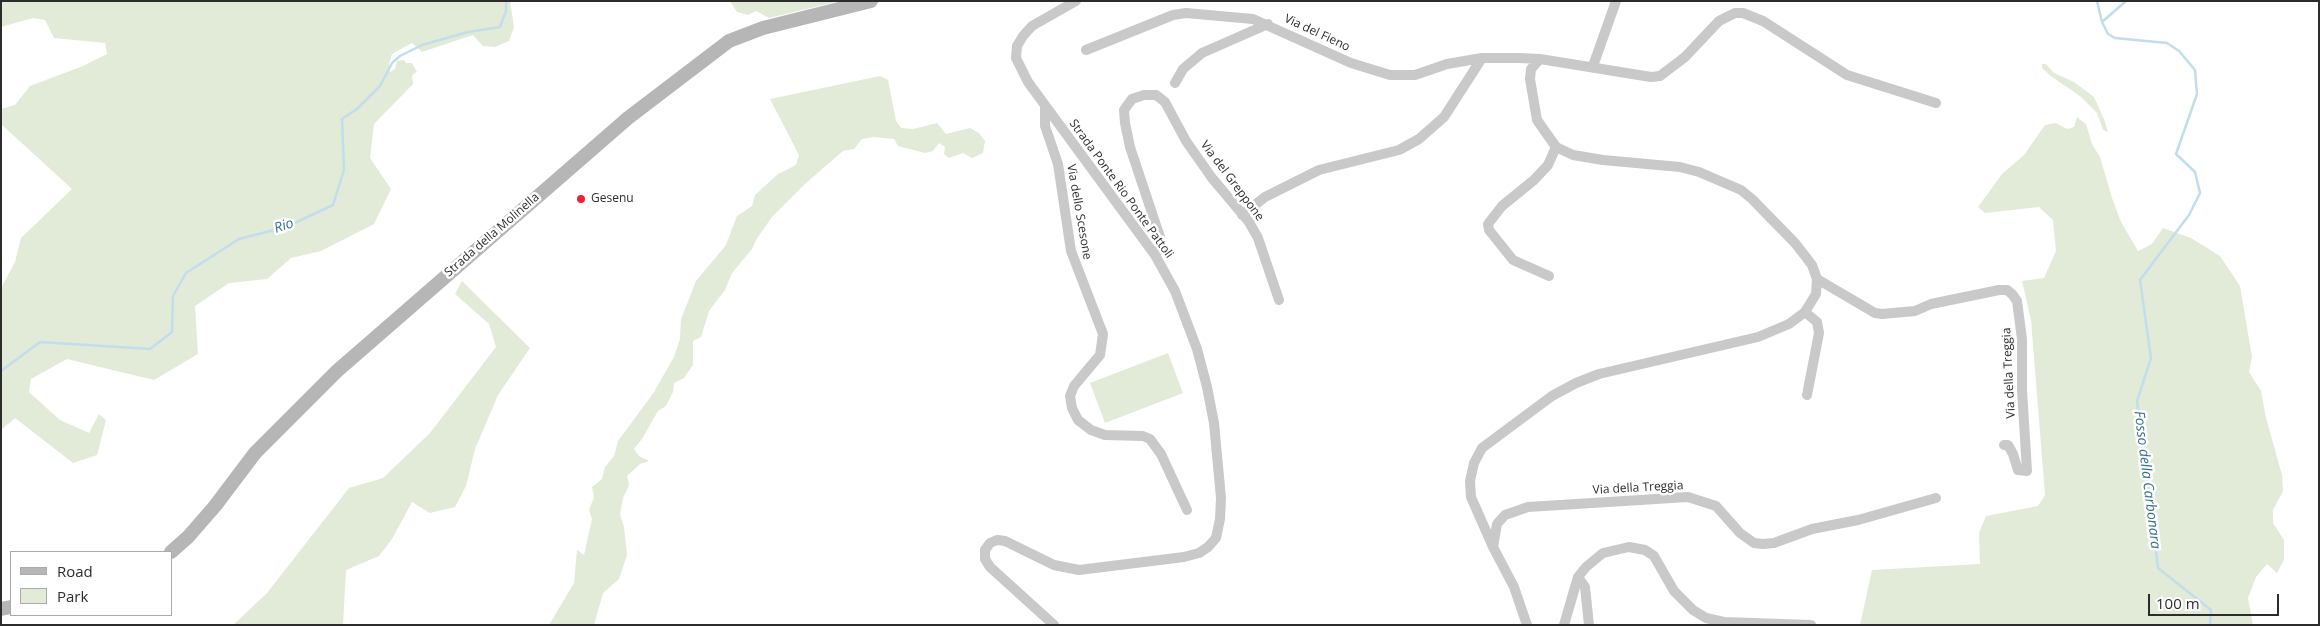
<!DOCTYPE html>
<style>
body{margin:0}
#map{position:relative;width:2320px;height:626px;overflow:hidden;background:#fff;font-family:"Open Sans",sans-serif}
canvas{display:block}
.frame{position:absolute;inset:0;border:2px solid #2c2c2c;pointer-events:none}
.legend{position:absolute;left:10px;top:551px;width:162px;height:65px;box-sizing:border-box;background:#fff;border:1px solid #ababab;margin:0;padding:6px 9px;list-style:none;font-size:15px;color:#2c2c2c}
.legend li{display:flex;align-items:center;gap:10px;height:25px}
.legend b{width:25px;border:1px solid #ababab}
.scale{position:absolute;left:2148px;top:594px;width:131px;height:22px;box-sizing:border-box;border:2px solid #2c2c2c;border-top:0;padding-left:6px;font-size:15px;line-height:18px;white-space:nowrap;color:#2c2c2c;-webkit-text-stroke:4px #fff;paint-order:stroke}
</style>
<div id="map">
<canvas width="2320" height="626"></canvas>
<div class="frame"></div>
<ul class="legend">
<li><b style="height:6px;background:#b6b6b6"></b>Road</li>
<li><b style="height:14px;background:#e2ebd7"></b>Park</li>
</ul>
<div class="scale">100 m</div>
</div>
<script>
const ctx = document.querySelector('canvas').getContext('2d');
ctx.lineJoin = 'round';
function paint(path, color) { ctx.fillStyle = color; ctx.fill(path, 'evenodd'); }
const shape = rows => new Path2D(rows.map(r => 'M' + r).join(''));
function trace(path, color, width, dash) { ctx.strokeStyle = color; ctx.lineWidth = width; ctx.lineCap = dash ? 'butt' : 'round'; ctx.setLineDash(dash || []); ctx.stroke(path); }
function write(font, color, halo, rows, align = 'center') {
  ctx.font = font + ' "Open Sans",sans-serif'; ctx.lineWidth = 5; ctx.setLineDash([]); ctx.textBaseline = 'middle'; ctx.strokeStyle = halo; ctx.fillStyle = color; for (const [text, x, y, turn = 0] of rows) {
    ctx.save(); ctx.translate(x, y); ctx.rotate((+turn || 0) * Math.PI / 180); ctx.textAlign = isNaN(turn) ? turn : align; if (halo) ctx.strokeText(text, 0, 0); ctx.fillText(text, 0, 0); ctx.restore();
  }
}
paint(shape([
 [1,1,510,1,514,27,509,41,495,47,483,46,473,35,422,52,412,43,392,54,389,64,390,72,395,69,397,61,404,60,406,63,412,63,417,72,412,75,413,84,374,124,370,158,391,189,374,224,321,251,291,258,267,279,229,283,195,306,198,354,154,380,67,359,31,379,29,392,60,420,89,433,99,414,106,420,97,455,73,463,15,418,1,430,1,288,15,262,21,238,72,189,1,124,1,109,15,105,30,86,83,66,107,54,105,43,54,38,45,20,33,18,1,27],
 [730,1,840,1,769,18,756,11,748,15,737,12],
 [2042,64,2046,64,2054,73,2074,82,2094,97,2104,119,2108,132,2103,130,2097,113,2080,96,2052,77,2042,68],
 [880,76,888,80,896,121,901,128,913,129,937,123,946,134,970,128,979,133,985,141,983,153,972,158,963,153,949,158,944,154,945,147,939,143,933,151,925,153,898,146,894,139,874,137,862,139,854,149,843,151,806,183,772,217,756,240,752,249,732,273,725,290,709,311,701,337,693,341,693,365,684,378,674,383,673,392,666,406,658,411,642,439,634,449,639,456,649,461,640,464,627,476,629,485,623,498,620,514,624,527,627,555,619,579,603,593,594,625,549,625,574,583,577,550,584,555,592,519,589,510,594,497,592,487,602,479,605,467,614,456,618,441,654,392,674,357,680,339,681,319,696,281,726,245,737,216,752,206,755,195,778,174,796,165,799,155,770,99],
 [2077,117,2086,124,2092,144,2100,157,2112,198,2121,222,2138,251,2152,244,2163,228,2191,238,2220,256,2240,286,2252,357,2249,372,2261,391,2266,418,2282,475,2283,491,2273,510,2273,523,2284,540,2284,560,2277,573,2267,564,2256,577,2248,598,2253,625,1860,625,1872,570,1980,564,1979,533,1986,516,2038,506,2045,495,2031,320,2022,281,2044,278,2056,251,2053,220,2039,207,1985,213,1978,207,2002,174,2024,155,2045,125,2056,123,2067,129,2074,127],
 [462,281,530,348,498,395,475,449,466,486,455,507,430,513,412,502,392,539,379,556,346,570,343,625,233,625,267,593,349,488,383,478,430,433,496,347,489,324,455,294],
 [1168,353,1183,393,1105,423,1090,383]
]), '#e2ebd7');
trace(shape([
 [2097,1,2102,22],
 [2126,1,2102,22,2108,34,2115,38,2167,43,2179,51,2195,70,2197,94,2176,154,2195,172,2200,193,2189,215,2140,280,2151,358,2137,401,2158,568,2211,610,2210,625],
 [1,371,40,342,150,349,172,332,173,296,186,273,239,239,286,227,333,205,344,170,342,119,357,109,380,86,392,63,400,56,422,45,468,32,500,27,506,11,506,1]
]), '#c2ddec', 2.5);
trace(shape([
 [1086,50,1173,15,1186,13,1253,19,1351,63,1390,75,1415,75,1447,64,1482,58,1519,58,1540,59,1651,77,1660,76,1685,57,1719,21,1735,13,1743,13,1763,21,1847,75,1936,103],
 [1593,66,1616,1],
 [1175,83,1183,69,1202,53,1268,24],
 [1045,105,1045,126,1058,164,1071,251,1103,334,1100,355,1074,386,1070,396,1072,408,1078,420,1091,430,1105,435,1143,436,1150,439,1161,454,1187,510],
 [1242,215,1265,197,1319,170,1399,150,1419,139,1444,117,1482,58],
 [1155,255,1161,246,1160,237,1130,147,1125,123,1124,110,1132,99,1144,95,1156,95,1165,102,1186,141,1212,178,1249,222,1258,238,1279,300],
 [1549,276,1513,260,1489,230,1488,224,1502,206,1534,180,1548,165,1556,147],
 [1817,279,1875,313,1882,314,1915,311,1931,304,1999,290,2007,290,2012,294,2017,301,2022,339,2022,390,2027,471,2018,470,2013,454,2008,445,2004,445],
 [1805,312,1817,322,1819,333,1807,395],
 [1493,547,1497,524,1505,515,1528,507,1688,497,1716,506,1740,533,1754,543,1763,544,1774,543,1812,529,1858,520,1936,498],
 [1578,577,1585,587,1589,625],
 [1054,625,990,567,985,559,985,550,990,543,997,540,1005,541,1054,565,1079,570,1184,557,1199,553,1208,547,1216,538,1220,519,1221,498,1214,423,1207,387,1197,349,1175,291,1155,255,1028,82,1016,58,1017,46,1023,36,1032,26,1076,1],
 [1527,625,1514,587,1493,547,1471,497,1470,481,1474,463,1482,448,1552,396,1576,383,1599,374,1758,337,1789,324,1805,312,1816,294,1817,279,1812,265,1795,243,1752,199,1741,190,1699,172,1680,167,1603,160,1573,155,1556,147,1537,120,1530,79,1531,69,1540,59],
 [1564,625,1578,577,1586,567,1603,553,1629,547,1645,550,1654,556,1674,591,1693,610,1706,618,1724,622,1811,625]
]), '#c9c9c9', 10);
trace(shape([
 [171,552,188,537,215,506,255,453,337,371,628,118,729,41,763,28,871,1],
 [1,609,11,607]
]), '#b6b6b6', 14);
for (const [x, y, r, color] of [
 [581,199,5,"#ef2138"]
]) { const dot = new Path2D(); dot.arc(x, y, r, 0, 2 * Math.PI); ctx.fillStyle = color; ctx.fill(dot); trace(dot, '#fff', 2); }
write('12px', '#2c2c2c', '#fff', [
 ["Via del Fieno",1317,33,25],
 ["Via del Greppone",1232,181,53],
 ["Strada Ponte Rio Ponte Pattoli",1121,189,54],
 ["Via dello Scesone",1079,212,80],
 ["Strada della Molinella",492,235,-41],
 ["Via della Treggia",2009,373,-93],
 ["Via della Treggia",1638,488,-3]
]);
write('12px', '#2c2c2c', '#fff', [
 ["Gesenu",591,199]
], 'left');
write('italic 14px', '#367191', '#fff', [
 ["Rio",284,226,-19],
 ["Fosso della Carbonara",2147,480,83]
]);
</script>
